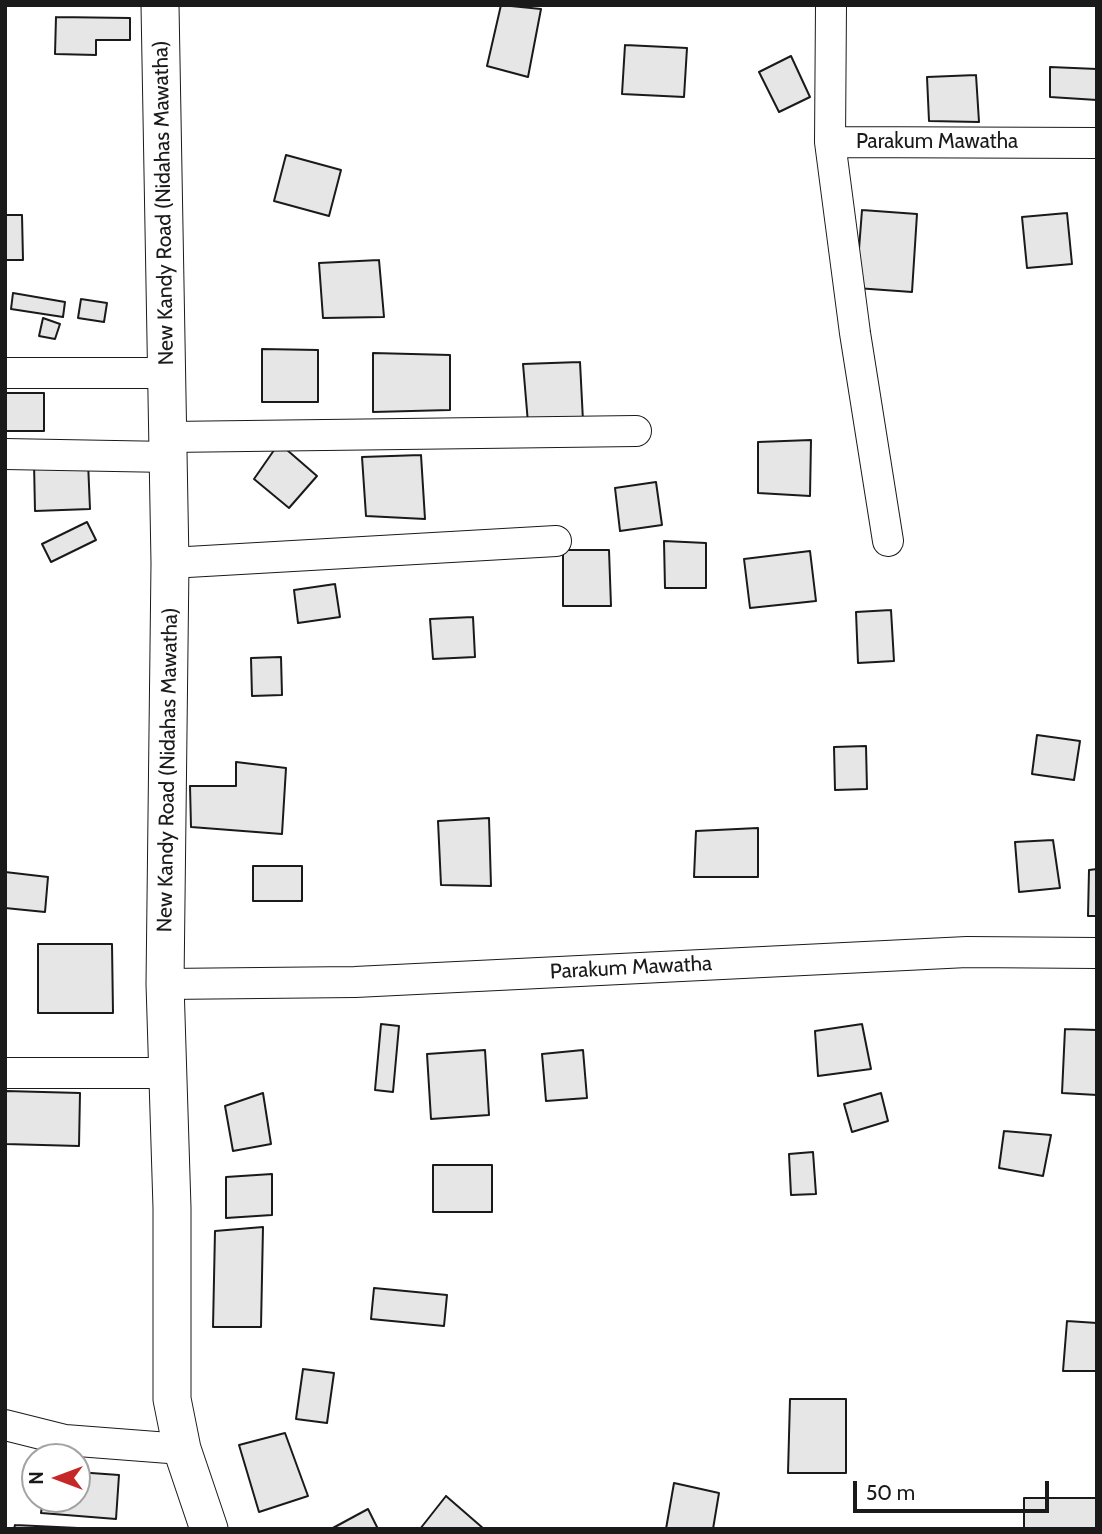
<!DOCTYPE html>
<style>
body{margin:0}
#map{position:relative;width:1102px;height:1534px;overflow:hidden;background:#fff;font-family:Cabin,sans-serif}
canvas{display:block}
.frame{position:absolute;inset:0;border:7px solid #1a1a1a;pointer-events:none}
.north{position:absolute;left:21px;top:1443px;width:70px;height:70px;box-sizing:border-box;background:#fff;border:2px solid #a3a3a3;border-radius:50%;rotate:270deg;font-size:19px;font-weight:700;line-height:28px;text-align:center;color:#1a1a1a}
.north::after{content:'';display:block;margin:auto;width:24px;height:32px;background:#c62828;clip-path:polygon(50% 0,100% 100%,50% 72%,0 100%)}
.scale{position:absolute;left:853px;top:1481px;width:196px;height:32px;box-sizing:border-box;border:4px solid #1a1a1a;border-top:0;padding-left:9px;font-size:21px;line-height:24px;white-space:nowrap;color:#1a1a1a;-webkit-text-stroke:5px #fff;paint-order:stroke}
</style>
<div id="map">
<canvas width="1102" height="1534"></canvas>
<div class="frame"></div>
<div class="north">N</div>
<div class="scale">50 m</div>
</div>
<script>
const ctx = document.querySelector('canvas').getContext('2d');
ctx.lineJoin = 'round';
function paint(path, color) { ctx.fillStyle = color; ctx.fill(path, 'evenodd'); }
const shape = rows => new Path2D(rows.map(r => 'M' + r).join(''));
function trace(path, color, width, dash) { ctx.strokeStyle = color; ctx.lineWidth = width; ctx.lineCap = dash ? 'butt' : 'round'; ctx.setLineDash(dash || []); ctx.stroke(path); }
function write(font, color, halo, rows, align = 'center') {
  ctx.font = font + ' Cabin,sans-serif'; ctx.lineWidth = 5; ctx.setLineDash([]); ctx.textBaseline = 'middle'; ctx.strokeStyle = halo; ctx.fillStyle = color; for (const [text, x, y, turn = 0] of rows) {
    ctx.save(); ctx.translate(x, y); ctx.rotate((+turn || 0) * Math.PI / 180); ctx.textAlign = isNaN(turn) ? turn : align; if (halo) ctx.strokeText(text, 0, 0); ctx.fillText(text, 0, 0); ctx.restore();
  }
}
const building = shape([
 [501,5,541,9,528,77,487,66,501,5],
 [56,17,130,18,130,40,96,40,96,55,55,54,56,17],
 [625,45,687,48,684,97,622,94,625,45],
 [791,56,810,97,779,112,759,72,791,56],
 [1050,67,1097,69,1097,100,1050,97,1050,67],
 [976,75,979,122,929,121,927,77,976,75],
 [286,155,341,170,329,216,274,201,286,155],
 [862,210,917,214,912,292,856,288,862,210],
 [1067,213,1072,264,1027,268,1022,217,1067,213],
 [5,215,22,215,23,260,5,260,5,215],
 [379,260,384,317,323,318,319,263,379,260],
 [13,293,65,302,63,317,11,309,13,293],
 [81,299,107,303,104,322,78,318,81,299],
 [43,318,60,324,55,339,39,336,43,318],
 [262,349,318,350,318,402,262,402,262,349],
 [373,353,450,355,450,410,373,412,373,353],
 [580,362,583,421,528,423,523,364,580,362],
 [5,393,44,393,44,431,5,431,5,393],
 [811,440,810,496,758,493,758,442,811,440],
 [279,443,317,476,289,508,254,479,279,443],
 [421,455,425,519,366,516,362,457,421,455],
 [88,462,90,509,35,511,34,463,88,462],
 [656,482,662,525,620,531,615,488,656,482],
 [87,522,96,540,51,562,42,544,87,522],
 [664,541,706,543,706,588,665,588,664,541],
 [563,550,609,550,611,606,563,606,563,550],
 [810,551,816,601,750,608,744,559,810,551],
 [335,584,340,617,298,623,294,590,335,584],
 [891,610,894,661,858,663,856,612,891,610],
 [473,617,475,657,433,659,430,619,473,617],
 [281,657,282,695,252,696,251,658,281,657],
 [1037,735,1080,741,1074,780,1032,774,1037,735],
 [866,746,867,789,835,790,834,747,866,746],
 [236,762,286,768,282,834,191,827,190,786,236,786,236,762],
 [489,818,491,886,441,885,438,821,489,818],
 [758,828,758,877,694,877,696,831,758,828],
 [1053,840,1060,888,1019,892,1015,842,1053,840],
 [253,866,302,866,302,901,253,901,253,866],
 [1097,869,1097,916,1088,916,1089,870,1097,869],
 [5,872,48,877,45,912,5,908,5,872],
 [38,944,112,944,113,1013,38,1013,38,944],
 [381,1024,399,1026,393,1092,375,1090,381,1024],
 [862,1024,871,1069,818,1076,815,1031,862,1024],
 [1065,1029,1097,1030,1097,1095,1062,1093,1065,1029],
 [485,1050,489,1115,431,1119,427,1054,485,1050],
 [583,1050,587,1098,546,1101,542,1054,583,1050],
 [6,1091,80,1093,79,1146,5,1144,6,1091],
 [263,1093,271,1144,233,1151,225,1106,263,1093],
 [881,1093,888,1121,852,1132,844,1104,881,1093],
 [1004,1131,1051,1135,1043,1176,999,1168,1004,1131],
 [813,1152,816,1194,791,1195,789,1154,813,1152],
 [433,1165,492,1165,492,1212,433,1212,433,1165],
 [272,1174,272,1215,226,1218,226,1177,272,1174],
 [263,1227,261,1327,213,1327,215,1231,263,1227],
 [374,1288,447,1295,444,1326,371,1319,374,1288],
 [1067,1321,1097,1323,1097,1371,1063,1371,1067,1321],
 [303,1369,334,1373,327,1423,296,1419,303,1369],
 [790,1399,846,1399,846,1473,788,1473,790,1399],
 [285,1433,308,1496,259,1512,239,1445,285,1433],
 [77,1472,119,1475,116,1519,41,1513,43,1499,77,1499,77,1472],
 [674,1483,719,1493,713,1529,666,1529,674,1483],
 [446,1496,484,1529,420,1529,446,1496],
 [1024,1498,1097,1498,1097,1529,1024,1529,1024,1498],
 [368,1509,378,1529,331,1529,368,1509],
 [15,1525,78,1528,78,1529,14,1529,15,1525]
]);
paint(building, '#e6e6e6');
trace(building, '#1a1a1a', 2);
const minor = shape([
 [831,5,830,142,1097,143],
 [830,142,855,333,888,541],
 [5,373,166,373],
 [169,437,636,431],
 [5,454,169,457],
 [170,563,556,541],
 [165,984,355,982,967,952,1097,953],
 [5,1073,167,1073],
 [5,1425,65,1440,182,1449]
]);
const major = shape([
 [160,5,170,563,165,984,172,1208,172,1399,182,1449,209,1529]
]);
trace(minor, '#1a1a1a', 32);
trace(major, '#1a1a1a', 39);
trace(minor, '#fff', 30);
trace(major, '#fff', 37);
write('21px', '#1a1a1a', '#fff', [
 ["Parakum Mawatha",937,142],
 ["New Kandy Road (Nidahas Mawatha)",164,203,-91],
 ["New Kandy Road (Nidahas Mawatha)",168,770,-89],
 ["Parakum Mawatha",631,968,-3]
]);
</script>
